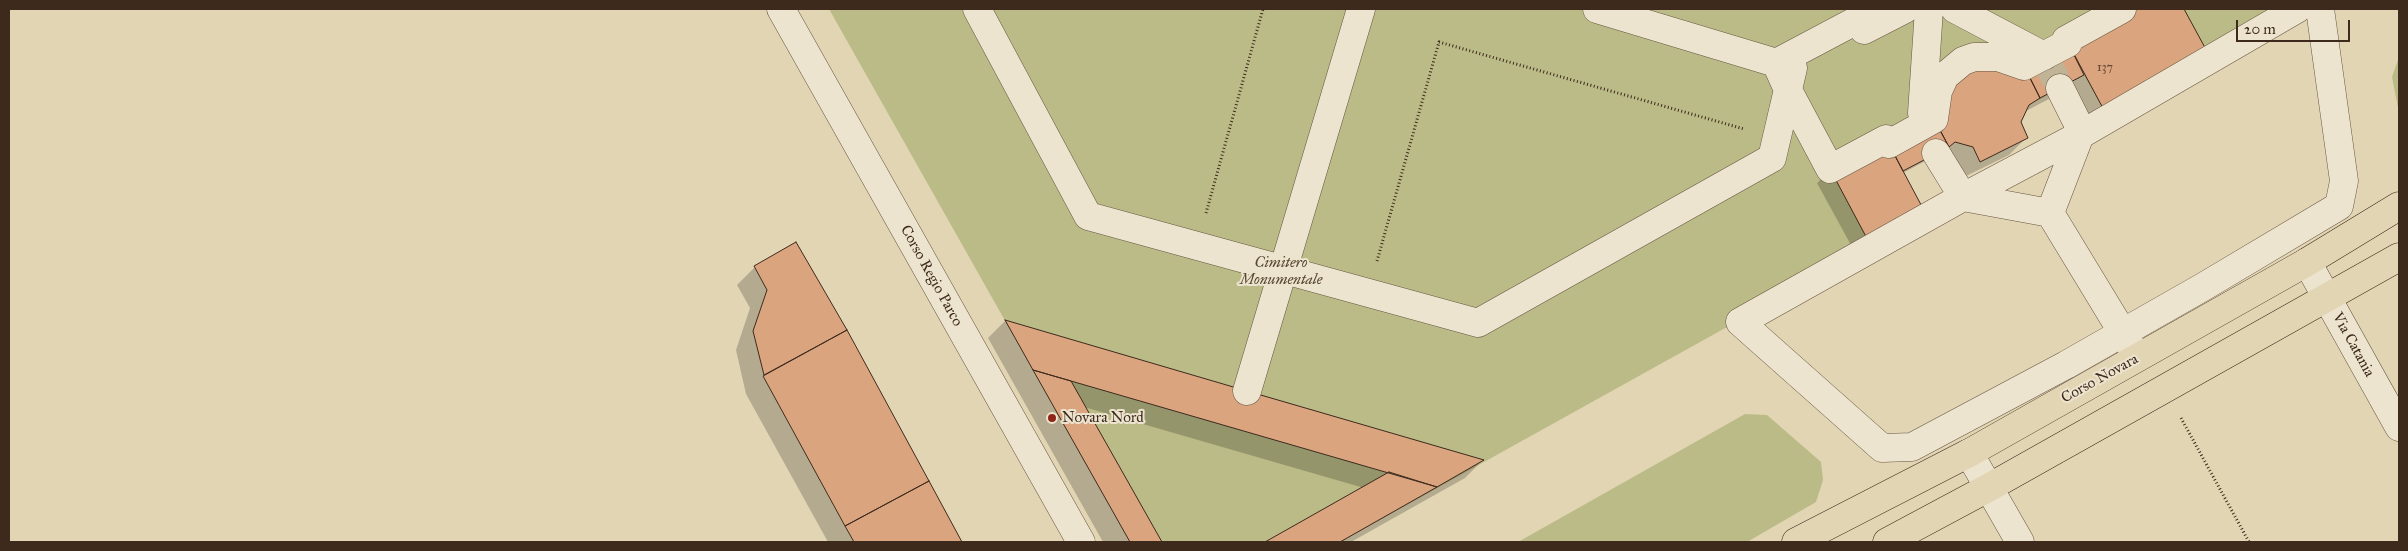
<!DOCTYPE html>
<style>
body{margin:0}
#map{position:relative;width:2408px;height:551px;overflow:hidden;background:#e2d5b3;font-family:"IM FELL Great Primer",serif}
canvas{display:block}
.frame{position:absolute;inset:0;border:10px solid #3e2a1d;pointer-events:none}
.scale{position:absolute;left:2236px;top:20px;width:114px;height:22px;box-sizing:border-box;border:2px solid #3e2a1d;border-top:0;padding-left:6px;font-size:15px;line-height:18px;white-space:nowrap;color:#3e2a1d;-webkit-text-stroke:4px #ece4ce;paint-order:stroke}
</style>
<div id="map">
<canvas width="2408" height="551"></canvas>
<div class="frame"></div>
<div class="scale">20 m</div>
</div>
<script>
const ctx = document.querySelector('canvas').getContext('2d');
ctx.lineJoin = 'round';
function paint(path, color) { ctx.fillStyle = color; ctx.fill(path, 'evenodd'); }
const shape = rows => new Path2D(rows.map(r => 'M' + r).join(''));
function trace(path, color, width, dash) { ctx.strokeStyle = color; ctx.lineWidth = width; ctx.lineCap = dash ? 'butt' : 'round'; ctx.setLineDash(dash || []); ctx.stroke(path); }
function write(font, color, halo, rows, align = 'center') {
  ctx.font = font + ' "IM FELL Great Primer",serif'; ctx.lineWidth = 4; ctx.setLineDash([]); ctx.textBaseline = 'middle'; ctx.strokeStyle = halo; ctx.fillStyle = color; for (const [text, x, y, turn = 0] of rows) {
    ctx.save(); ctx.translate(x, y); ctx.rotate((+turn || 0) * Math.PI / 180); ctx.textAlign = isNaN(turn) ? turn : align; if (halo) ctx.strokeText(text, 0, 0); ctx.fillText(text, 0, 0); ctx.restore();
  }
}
paint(shape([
 [829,9,2292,9,2105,112,2084,75,2029,105,2021,122,2028,138,1980,162,1973,147,1955,142,1903,171,1927,216,1340,542,1130,542],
 [2399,57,2399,113,2392,77],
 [1745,414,1767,415,1821,462,1823,480,1816,502,1747,542,1518,542]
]), '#bbbb87');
paint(shape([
 [2124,9,2182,9,2208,55,2087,129,2066,90,2026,111,2020,122,2026,138,2009,155,1962,178,1929,159,1903,173,1858,258,1817,183,1831,170,1888,146,1946,77,2024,68],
 [796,243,960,542,828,542,746,394,736,350,750,308,737,285,755,267],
 [1005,321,1482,461,1465,478,1351,542,1268,542,1364,488,1084,407,1161,542,1103,542,988,338]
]), '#0003');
const building = shape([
 [2122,9,2184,9,2209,55,2105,112,2068,43,2122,9],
 [2068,43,2084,75,2040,98,2024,66,2068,43],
 [1974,57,2024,66,2040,98,2029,105,2021,122,2028,138,1980,162,1973,147,1955,142,1949,147,1934,119,1974,57],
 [1934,119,1949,147,1903,171,1889,144,1934,119],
 [1886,139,1927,216,1871,246,1830,169,1886,139],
 [796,242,847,330,764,375,753,331,767,290,754,266,796,242],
 [1005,320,1247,391,1484,460,1437,487,1033,370,1005,320],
 [847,330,929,481,845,526,763,376,847,330],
 [1033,370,1071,381,1162,542,1130,542,1033,370],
 [1389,472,1437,487,1340,542,1265,542,1389,472],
 [929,481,962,542,854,542,845,526,929,481]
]);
paint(building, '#daa47f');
trace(building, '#3e2a1d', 1);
trace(shape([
 [2044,56,2060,88]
]), '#c1b395', 28, [28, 14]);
const minor = shape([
 [781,9,1081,542],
 [977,9,1088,216,1478,323,1772,158,1793,68],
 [1597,9,1793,68],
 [1878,9,1776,63,1789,92,1830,169,1886,139,1889,144,1934,119,1938,91,1945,76,1963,61,1974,57,1998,57,2024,66,2068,43,2066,40,2122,9],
 [1955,9,2044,56],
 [2297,9,2080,135,1963,197,1740,322,1882,448,1912,447,2066,365,2203,287,2339,206,2344,181,2320,9],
 [1864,30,1905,9],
 [2060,88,2078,124,2080,135,2050,213,2132,348],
 [1922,113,1929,9],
 [1936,153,1963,197,2050,213],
 [2307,262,2399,427],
 [1247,391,1361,9],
 [1969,453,2020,542]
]);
const major = shape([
 [1796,542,1969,453,2307,262,2399,206],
 [1887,542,1988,488,2399,257]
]);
trace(minor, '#675542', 29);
trace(major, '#3e2a1d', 29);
trace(shape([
 [1206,213,1263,9],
 [1377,261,1439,42,1744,129],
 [2181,418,2249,542]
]), '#3e2a1d', 3, [1, 2.5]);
trace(minor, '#ece4ce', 28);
trace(major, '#e2d5b3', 28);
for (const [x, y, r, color] of [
 [1052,418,5,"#8f2418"]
]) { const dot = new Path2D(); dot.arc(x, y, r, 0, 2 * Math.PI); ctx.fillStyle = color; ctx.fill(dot); trace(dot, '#ece4ce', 2); }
write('12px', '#654836', null, [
 ["137",2105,68]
]);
write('italic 15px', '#574732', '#ece4ce', [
 ["Cimitero",1281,263],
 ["Monumentale",1281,280]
]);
write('15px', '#3e2a1d', '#ece4ce', [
 ["Corso Regio Parco",931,276,61],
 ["Via Catania",2353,345,61],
 ["Corso Novara",2100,379,-29]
]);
write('15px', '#3e2a1d', '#ece4ce', [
 ["Novara Nord",1062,418]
], 'left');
</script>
